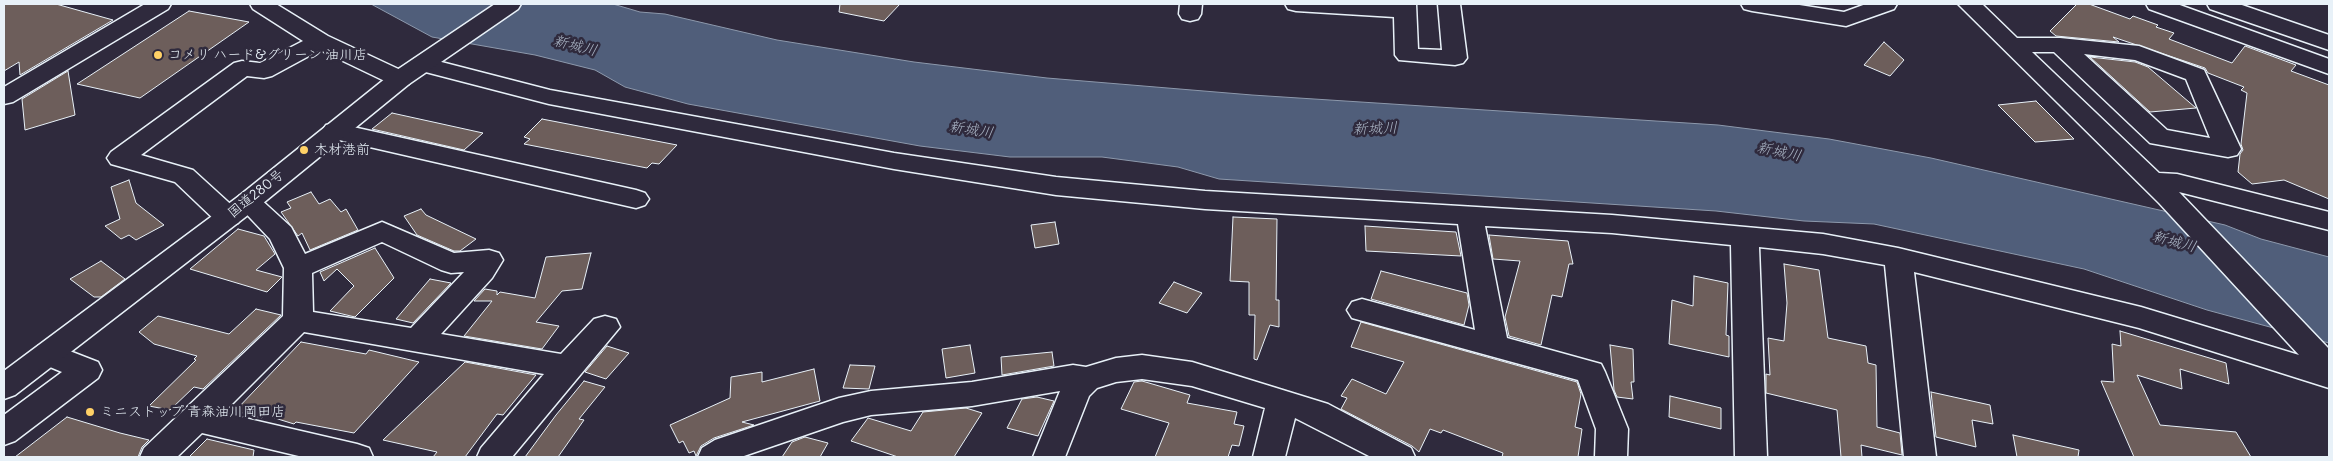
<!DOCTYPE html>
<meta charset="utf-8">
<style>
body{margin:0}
#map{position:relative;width:2333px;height:461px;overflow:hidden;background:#2f2a3d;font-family:Delius,sans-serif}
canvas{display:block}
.frame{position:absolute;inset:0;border:5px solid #e8f1f8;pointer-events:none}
</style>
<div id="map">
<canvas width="2333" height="461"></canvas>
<div class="frame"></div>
</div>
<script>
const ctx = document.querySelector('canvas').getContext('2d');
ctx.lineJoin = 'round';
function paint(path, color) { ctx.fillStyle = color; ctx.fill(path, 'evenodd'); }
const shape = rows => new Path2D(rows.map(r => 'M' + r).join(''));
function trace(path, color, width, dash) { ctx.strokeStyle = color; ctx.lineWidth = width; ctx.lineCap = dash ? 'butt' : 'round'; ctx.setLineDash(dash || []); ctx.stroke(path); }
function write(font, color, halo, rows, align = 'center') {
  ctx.font = font + ' Delius,"Klee One",sans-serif'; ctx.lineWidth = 5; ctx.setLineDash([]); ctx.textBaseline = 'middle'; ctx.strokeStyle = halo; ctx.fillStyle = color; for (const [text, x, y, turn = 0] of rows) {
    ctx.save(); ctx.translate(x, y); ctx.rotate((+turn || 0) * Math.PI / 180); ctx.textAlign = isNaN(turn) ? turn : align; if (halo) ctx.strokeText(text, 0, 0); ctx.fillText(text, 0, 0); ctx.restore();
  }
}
const water = shape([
 [371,4,613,4,640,12,665,14,777,40,914,62,1047,78,1252,95,1718,125,1829,139,1931,158,2225,225,2261,239,2329,257,2329,343,2207,310,2084,269,1874,224,1804,221,1716,211,1219,179,1178,167,1102,157,1010,157,920,146,688,104,625,87,595,70,535,55,432,37,371,4]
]);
paint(water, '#505e7a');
trace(water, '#8d99ac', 1);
const building = shape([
 [4,4,56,4,113,20,20,75,19,62,4,71,4,4],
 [840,4,900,4,884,21,839,12,840,4],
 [2077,4,2089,4,2130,19,2133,16,2158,25,2156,27,2174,33,2169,39,2232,63,2245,46,2296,65,2291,71,2329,85,2329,199,2284,180,2252,184,2238,172,2240,154,2243,150,2241,144,2247,93,2241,90,2244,87,2208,73,2205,68,2113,37,2119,42,2056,36,2050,31,2077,4],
 [189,11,249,22,140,98,77,84,189,11],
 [1884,42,1904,60,1890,76,1864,65,1884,42],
 [2090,57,2135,62,2148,67,2196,108,2150,112,2090,57],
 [68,71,75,115,25,130,22,99,68,71],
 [2036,101,2074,139,2035,142,1998,105,2036,101],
 [392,113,483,133,464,150,372,129,392,113],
 [542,119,677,145,659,164,652,163,647,168,524,144,530,139,524,137,542,119],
 [129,180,136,203,164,225,136,240,129,235,121,239,105,226,120,219,111,187,129,180],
 [311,192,319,204,330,199,341,212,346,209,358,230,310,250,302,233,298,236,281,212,291,208,287,202,311,192],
 [421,209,426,215,476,239,460,251,454,251,417,235,404,216,421,209],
 [1233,217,1277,219,1276,300,1279,300,1279,327,1270,325,1257,360,1254,359,1255,315,1249,315,1249,282,1230,281,1233,217],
 [1055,222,1059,244,1035,248,1031,225,1055,222],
 [1365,226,1456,232,1461,256,1366,251,1365,226],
 [238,229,264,236,275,254,256,270,282,277,267,292,190,269,238,229],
 [1489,235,1568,241,1573,264,1569,264,1562,297,1552,295,1541,345,1509,336,1505,317,1520,261,1493,259,1489,235],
 [375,248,394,278,355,317,330,311,354,286,337,269,324,281,320,272,375,248],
 [591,253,582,289,562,291,536,322,559,326,542,349,464,336,492,301,474,301,485,289,497,291,497,295,500,292,535,298,546,257,591,253],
 [101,261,125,279,101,297,94,297,70,279,101,261],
 [1784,264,1819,270,1828,338,1866,346,1868,363,1876,365,1877,427,1900,433,1902,455,1861,445,1862,457,1841,457,1837,410,1766,393,1766,374,1770,375,1768,338,1784,341,1787,303,1784,264],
 [1381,271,1467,293,1469,305,1464,325,1371,299,1381,271],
 [1694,276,1728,283,1726,335,1729,336,1729,357,1669,344,1672,300,1693,306,1694,276],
 [430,279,451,283,413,323,396,319,430,279],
 [1174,282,1202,293,1187,313,1159,303,1174,282],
 [256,309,281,315,203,389,194,387,170,410,149,406,196,360,194,359,197,356,154,344,139,332,158,316,229,334,256,309],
 [1361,322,1577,382,1581,394,1575,427,1582,429,1578,457,1502,457,1503,453,1443,430,1441,433,1430,429,1419,452,1412,446,1341,409,1347,398,1341,396,1352,379,1386,394,1404,362,1351,347,1361,322],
 [2120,331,2226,363,2229,384,2180,369,2182,389,2137,375,2160,425,2236,432,2251,457,2134,457,2101,381,2114,382,2112,344,2121,346,2120,331],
 [301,342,366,354,369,350,419,362,354,433,296,422,294,424,265,415,262,418,235,411,301,342],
 [970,345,975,373,946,378,942,349,970,345],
 [1610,345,1633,349,1634,382,1631,382,1633,399,1617,397,1614,390,1610,345],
 [607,346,629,353,606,379,585,372,607,346],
 [1052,352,1054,366,1002,375,1001,357,1052,352],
 [465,362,536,375,503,415,497,414,465,457,433,457,437,452,383,440,465,362],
 [850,365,875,366,869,389,843,388,850,365],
 [814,369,820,401,742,422,754,425,714,438,701,446,696,456,694,451,689,453,683,441,679,443,670,425,730,398,731,377,762,372,762,382,814,369],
 [584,381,605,387,579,419,584,420,558,457,525,457,556,415,584,381],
 [1142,381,1190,395,1187,403,1237,412,1234,424,1244,426,1239,446,1232,445,1228,457,1155,457,1169,423,1121,409,1134,382,1142,381],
 [1931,392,1990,405,1993,424,1972,420,1976,447,1936,437,1931,392],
 [1670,396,1721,408,1721,429,1669,417,1670,396],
 [1037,397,1054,401,1038,436,1007,428,1022,399,1037,397],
 [966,408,982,413,954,457,898,457,851,441,868,418,911,431,923,412,966,408],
 [67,417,120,433,149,440,142,447,138,457,15,457,67,417],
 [2013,435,2079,450,2078,457,2017,457,2013,435],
 [805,437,828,443,820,457,782,457,792,442,805,437],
 [207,439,254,450,253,457,189,457,207,439]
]);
paint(building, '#6d5e5b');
trace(building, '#e8f1f8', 1);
const minor = shape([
 [145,4,171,4,168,9,13,102,4,104,4,87,145,4],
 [250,4,276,4,328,36,409,74,412,79,409,84,400,86,391,84,320,50,272,76,264,78,247,76,141,155,193,170,238,211,242,217,238,223,228,226,218,223,175,182,111,164,107,158,111,152,234,63,242,61,260,63,303,41,253,9,250,4],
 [1180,4,1202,4,1201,14,1198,19,1190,21,1182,19,1179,14,1180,4],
 [1285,4,1416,4,1418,49,1442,50,1438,4,1460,4,1467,58,1463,63,1455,65,1399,60,1395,55,1394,17,1296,11,1288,9,1285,4],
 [1741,4,1793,4,1844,12,1866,4,1897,4,1894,9,1846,26,1752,11,1744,9,1741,4],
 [1958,4,1982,4,2017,38,2060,38,2139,46,2204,70,2241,149,2237,155,2228,157,2150,143,2054,52,2032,52,2159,173,2177,174,2329,212,2329,230,2179,192,2329,349,2329,388,2139,328,1914,272,1936,457,1904,457,1885,265,1823,254,1759,247,1767,457,1735,457,1731,245,1612,233,1485,226,1507,338,1601,364,1605,372,1628,429,1627,457,1595,457,1596,429,1578,380,1352,318,1347,310,1352,302,1362,299,1475,330,1458,224,1205,209,1056,195,894,169,549,104,414,69,410,64,414,59,422,57,550,90,894,153,1056,177,1205,191,1612,215,1823,234,1898,248,2141,307,2299,355,2159,203,1958,4],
 [2084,54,2135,60,2186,79,2210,138,2167,130,2084,54],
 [2146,4,2177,4,2329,59,2329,74,2149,9,2146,4],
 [2207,4,2239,4,2329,35,2329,50,2210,9,2207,4],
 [335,123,636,190,645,193,649,199,645,205,636,208,326,137,322,131,326,125,335,123],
 [248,193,257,196,291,227,305,254,382,222,454,253,489,250,499,253,503,260,492,278,441,334,561,354,594,319,605,316,616,319,620,327,512,457,477,457,481,448,544,374,304,332,223,413,357,444,369,448,373,457,303,457,202,433,177,457,140,457,144,448,283,316,284,268,270,239,235,202,239,196,248,193],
 [382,242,441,270,451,273,464,272,411,328,313,312,312,273,382,242],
 [49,343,98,362,102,370,98,378,15,441,4,445,4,415,62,372,38,362,34,354,38,346,49,343],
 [1142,355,1192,362,1328,404,1411,448,1415,457,1371,457,1295,418,1285,457,1253,457,1265,408,1192,386,1142,379,1116,382,1097,388,1089,396,1065,457,1033,457,1060,391,972,406,871,415,843,422,741,457,698,457,702,448,715,440,839,398,871,391,972,382,1073,365,1086,367,1116,358,1142,355]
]);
const highway = shape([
 [495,4,521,4,518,9,409,84,257,208,15,395,4,399,4,371,239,196,391,74,495,4]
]);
trace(minor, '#e8f1f8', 3);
trace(highway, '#e8f1f8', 3);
paint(minor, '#2f2a3d');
paint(highway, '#2f2a3d');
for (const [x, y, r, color] of [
 [158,55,5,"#ffd166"],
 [304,150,5,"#ffd166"],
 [90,412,5,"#ffd166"]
]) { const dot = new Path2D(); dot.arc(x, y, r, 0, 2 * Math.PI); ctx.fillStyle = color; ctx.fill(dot); trace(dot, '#2f2a3d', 2); }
write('14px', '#e8f1f8', '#2f2a3d', [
 ["コメリ ハード&グリーン 油川店",168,55],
 ["木材港前",314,150],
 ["ミニストップ 青森油川岡田店",100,412]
], 'left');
write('14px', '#e8f1f8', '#2f2a3d', [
 ["国道280号",256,194,-39]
]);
write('italic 15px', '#abb6c6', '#2f2a3d', [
 ["新城川",575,46,14],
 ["新城川",1375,129,-2],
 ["新城川",971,130,9],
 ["新城川",1779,152,12],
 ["新城川",2174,242,15]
]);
</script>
